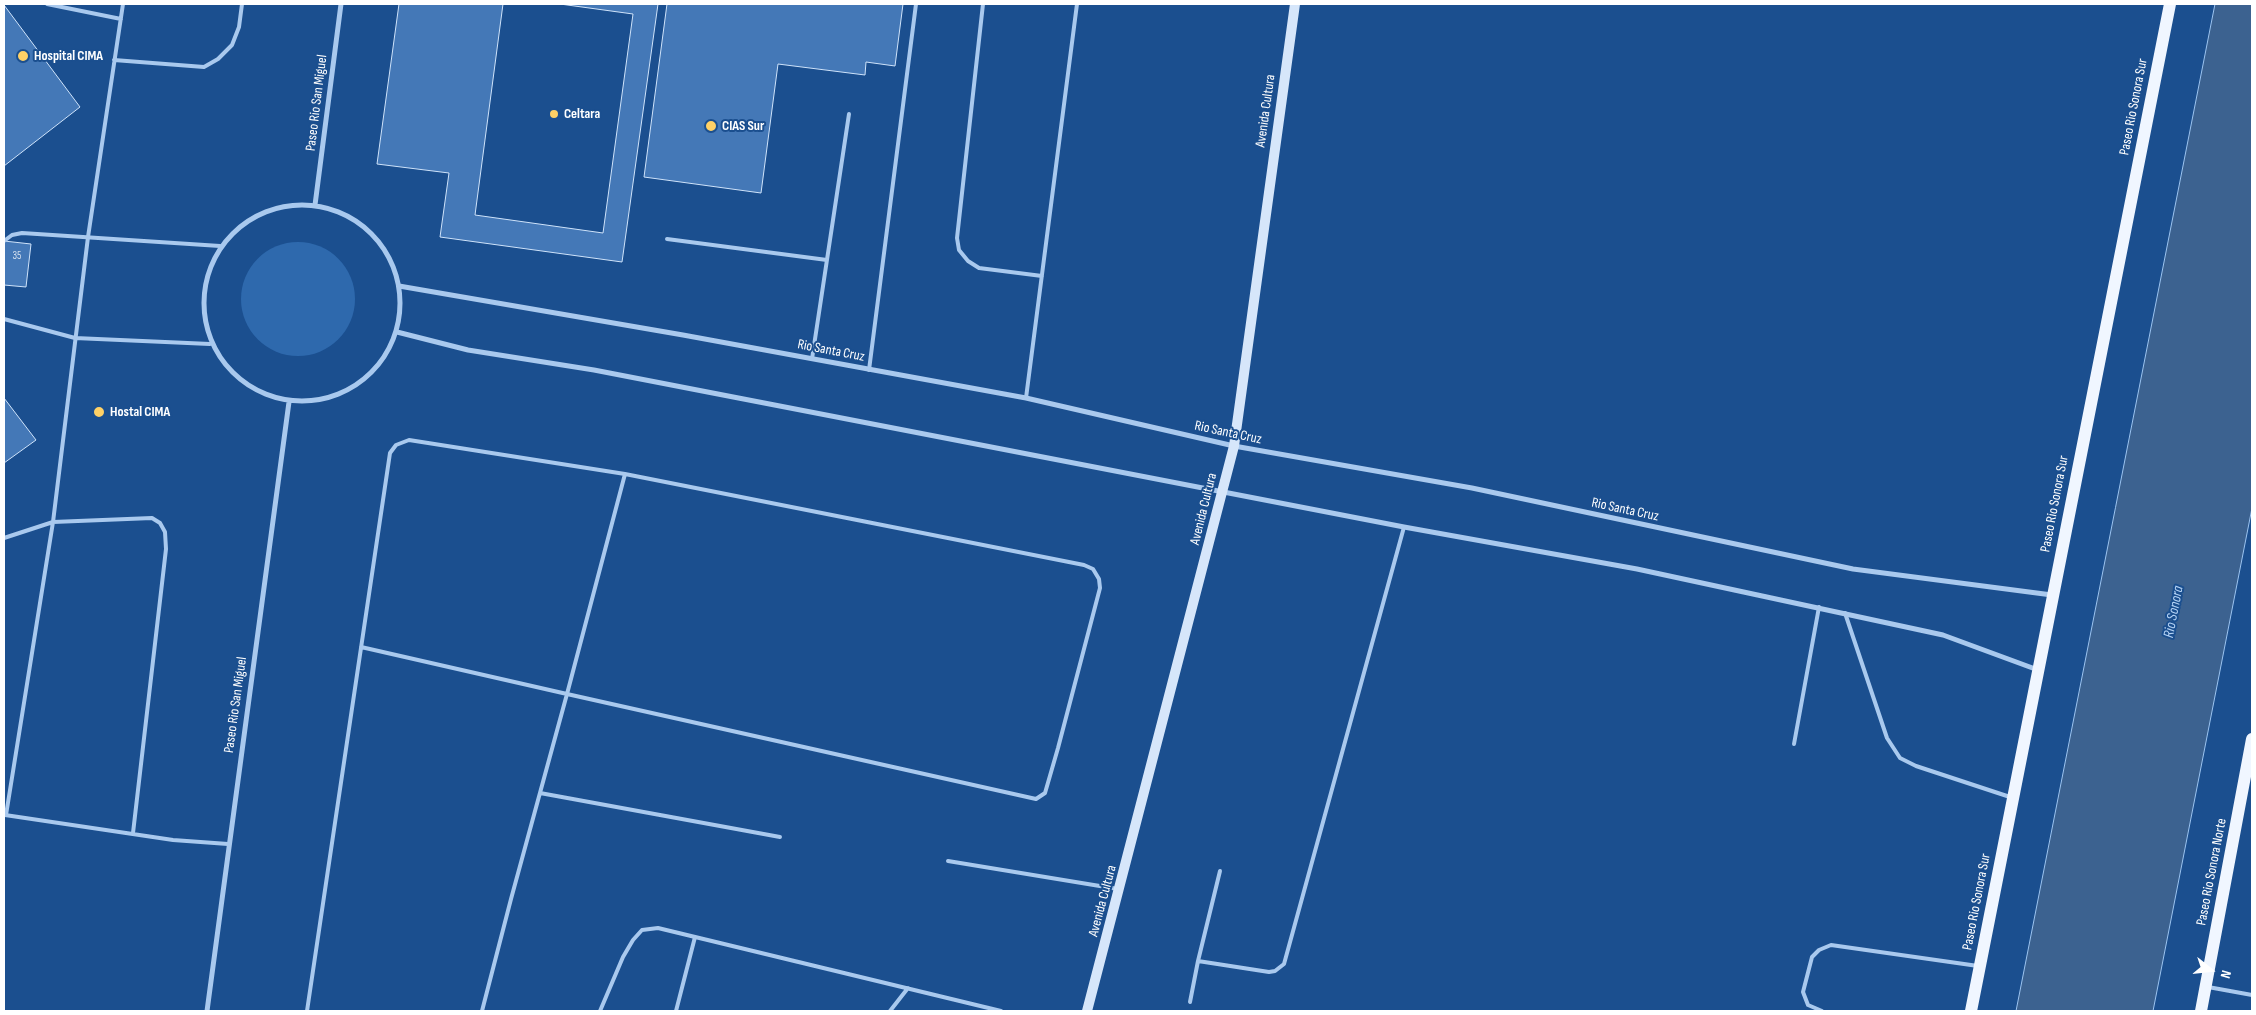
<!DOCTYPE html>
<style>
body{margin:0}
#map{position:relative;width:2256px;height:1015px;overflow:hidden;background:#1b4f8f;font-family:"Sofia Sans Condensed",sans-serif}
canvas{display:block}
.frame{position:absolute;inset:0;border:5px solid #fff;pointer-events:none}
.north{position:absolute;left:2186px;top:945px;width:50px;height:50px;-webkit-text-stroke:4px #1b4f8f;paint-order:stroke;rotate:106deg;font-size:14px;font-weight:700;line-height:20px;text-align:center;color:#fff}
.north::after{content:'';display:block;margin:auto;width:18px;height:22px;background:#fff;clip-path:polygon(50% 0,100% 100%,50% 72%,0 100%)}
</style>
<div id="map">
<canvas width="2256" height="1015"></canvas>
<div class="frame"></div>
<div class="north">N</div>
</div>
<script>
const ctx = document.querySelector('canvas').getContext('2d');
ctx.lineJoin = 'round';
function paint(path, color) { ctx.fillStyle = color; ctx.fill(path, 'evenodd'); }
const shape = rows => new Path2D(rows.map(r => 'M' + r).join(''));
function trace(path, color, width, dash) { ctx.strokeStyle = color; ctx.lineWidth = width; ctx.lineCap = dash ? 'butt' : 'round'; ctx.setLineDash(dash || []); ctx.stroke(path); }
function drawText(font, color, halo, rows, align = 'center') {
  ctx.font = font + ' "Sofia Sans Condensed",sans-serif'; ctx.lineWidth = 4; ctx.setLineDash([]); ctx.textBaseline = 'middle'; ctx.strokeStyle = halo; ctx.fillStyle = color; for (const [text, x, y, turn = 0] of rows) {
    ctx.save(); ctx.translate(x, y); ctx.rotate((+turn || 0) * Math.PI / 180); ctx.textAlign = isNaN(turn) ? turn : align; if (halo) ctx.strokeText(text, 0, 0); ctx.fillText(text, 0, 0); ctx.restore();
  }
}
paint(shape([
 '241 299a57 57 0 1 1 114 0a57 57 0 1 1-114 0Z'
]), '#2e69ad');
const water = shape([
 [2215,4,2252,4,2252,508,2153,1011,2016,1011,2215,4]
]);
paint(water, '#3c6290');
trace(water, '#9cc4f0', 1);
const building = shape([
 [399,4,658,4,622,262,440,237,449,173,377,164,399,4],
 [503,4,560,4,633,14,603,233,475,215,503,4],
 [667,4,903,4,895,66,866,62,865,75,778,64,761,193,644,177,667,4],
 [4,5,80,107,4,166,4,5],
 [4,241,31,244,26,287,4,285,4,241],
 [4,398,36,440,4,463,4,398]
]);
paint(building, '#4478b7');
trace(building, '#cfe3fa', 1);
trace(shape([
 [47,4,121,19],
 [983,4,957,238,959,250,968,261,979,268,1042,276],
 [114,60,204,67,218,59,232,45,239,27,242,4],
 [667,239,827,260],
 [4,241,12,235,22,233,220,246],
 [4,319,75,338,210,344],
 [812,359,849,114],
 [869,370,916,4],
 [1026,398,1077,4],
 [4,538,53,522,152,518,160,523,165,532,166,549,133,833],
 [1845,613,1887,738,1900,758,1916,766,2010,797],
 [361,647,567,694,1036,799,1045,793,1058,748,1100,588,1099,579,1093,569,1084,565,625,474,567,694,511,899,482,1011],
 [1794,744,1819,607],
 [540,793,780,837],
 [5,815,173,840,228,844],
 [6,815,53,522,88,237,123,4],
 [948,861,1118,889],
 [1198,961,1269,972,1275,971,1284,964,1404,527],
 [2208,987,2252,995],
 [1190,1002,1198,961,1220,871],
 [307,1011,390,453,396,445,409,440,625,474],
 [600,1011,623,957,633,940,642,930,658,928,1001,1011],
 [676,1011,695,937],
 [890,1011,908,988],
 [1822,1011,1808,1005,1803,992,1812,957,1819,950,1831,945,1978,966]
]), '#a9c9ee', 4);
trace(shape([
 '204 303a98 98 0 1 1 196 0a98 98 0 1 1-196 0Z',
 [315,205,341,4],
 [399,286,683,335,1026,398,1234,446,1472,488,1853,569,2052,595],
 [397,332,468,350,594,370,1404,527,1637,569,1943,635,2038,670],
 [207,1011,289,402]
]), '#a9c9ee', 5);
trace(shape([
 [1087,1011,1234,446,1295,4]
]), '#d6e6fa', 10);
trace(shape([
 [1971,1011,2170,4],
 [2201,1011,2252,739]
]), '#f0f6ff', 12);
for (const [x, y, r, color] of [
 [23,56,6,"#ffd166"],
 [554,114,5,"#ffd166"],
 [711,126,6,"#ffd166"],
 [99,412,6,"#ffd166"]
]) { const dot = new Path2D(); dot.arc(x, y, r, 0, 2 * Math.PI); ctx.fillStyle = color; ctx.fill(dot); trace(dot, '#1b4f8f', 2); }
drawText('11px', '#d0dded', null, [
 ["35",17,256]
]);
drawText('bold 14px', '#fff', '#1b4f8f', [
 ["Hospital CIMA",34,56],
 ["Celtara",564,114],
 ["CIAS Sur",722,126],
 ["Hostal CIMA",110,412]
], 'left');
drawText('14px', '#fff', '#1b4f8f', [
 ["Paseo Rio San Miguel",317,103,-83],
 ["Paseo Rio Sonora Sur",2134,107,-79],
 ["Avenida Cultura",1266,111,-82],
 ["Rio Santa Cruz",831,351,11],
 ["Rio Santa Cruz",1228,433,12],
 ["Paseo Rio Sonora Sur",2055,504,-79],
 ["Avenida Cultura",1204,509,-76],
 ["Rio Santa Cruz",1625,510,12],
 ["Paseo Rio San Miguel",236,705,-82],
 ["Paseo Rio Sonora Norte",2212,872,-79],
 ["Avenida Cultura",1103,901,-75],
 ["Paseo Rio Sonora Sur",1977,902,-79]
]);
drawText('italic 15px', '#b5d3f5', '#1b4f8f', [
 ["Rio Sonora",2174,612,-79]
]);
</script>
